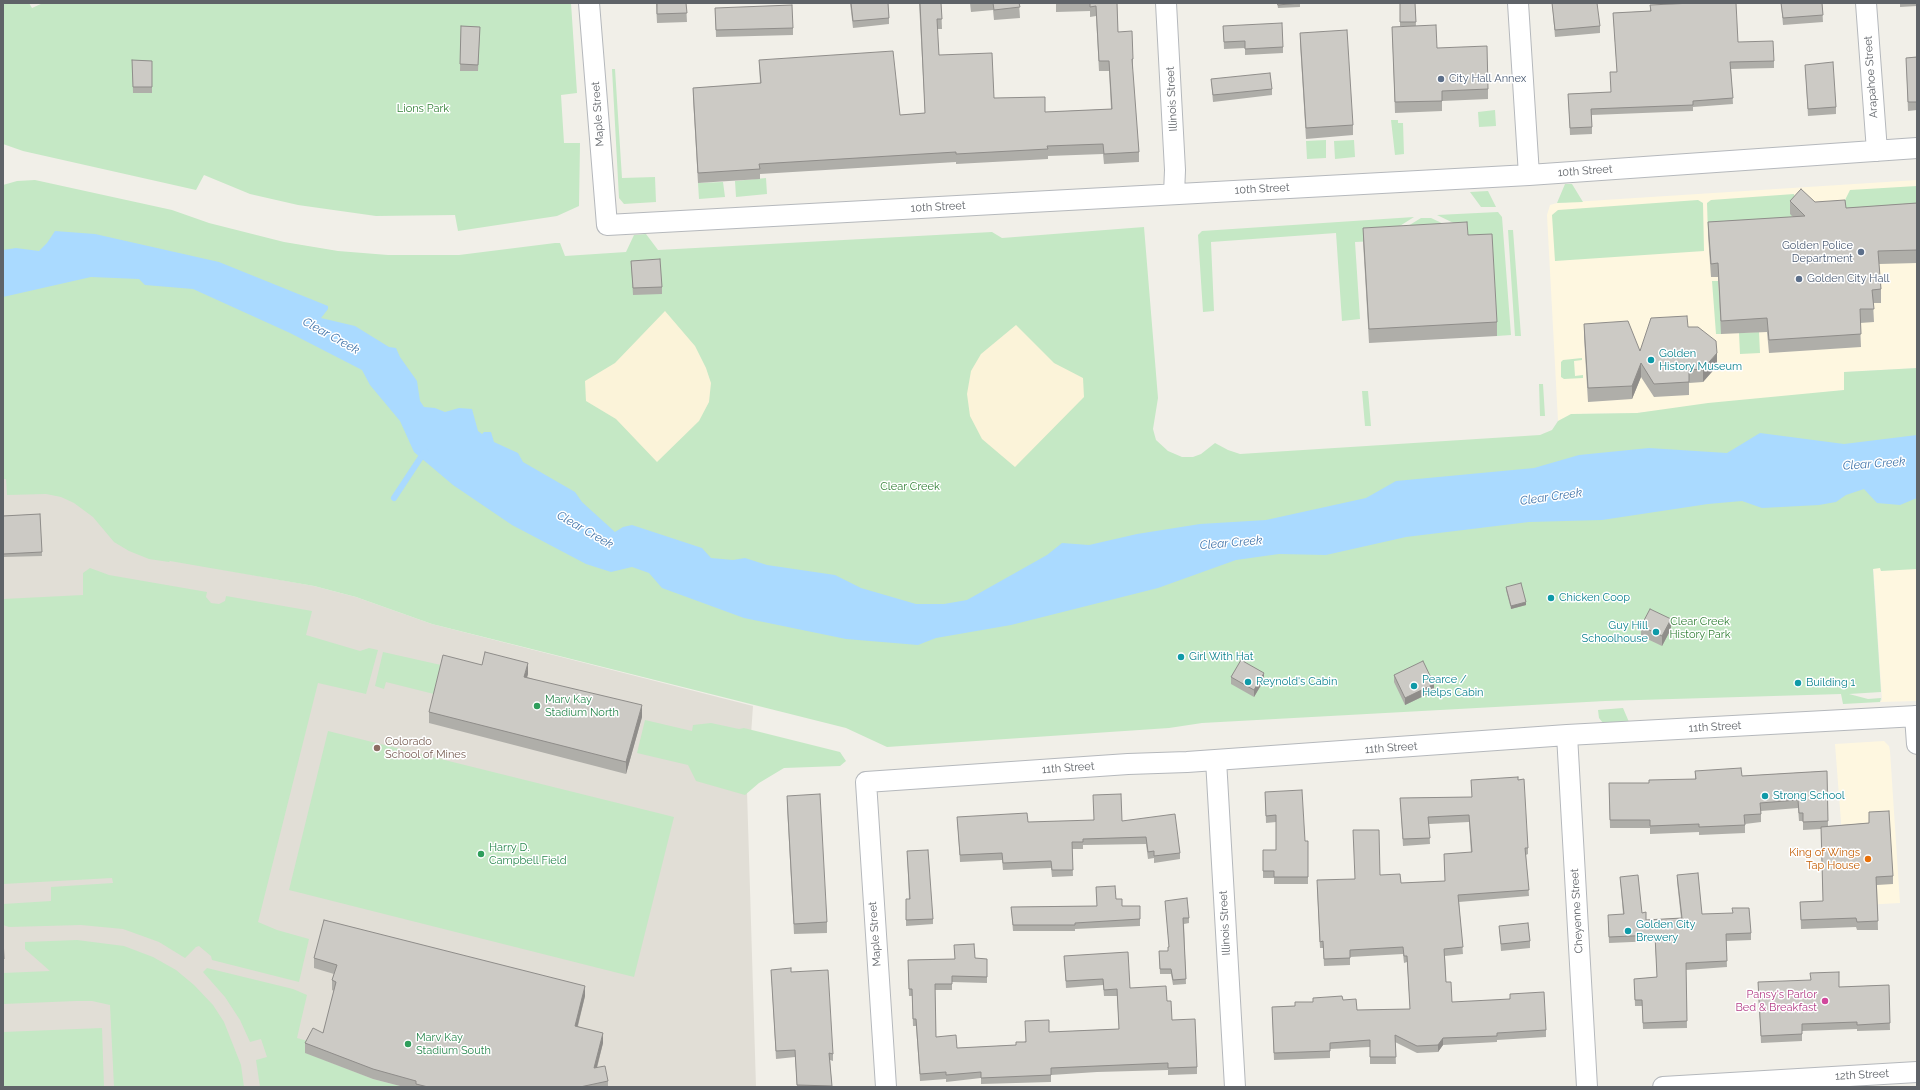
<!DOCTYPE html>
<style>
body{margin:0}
#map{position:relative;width:1920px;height:1090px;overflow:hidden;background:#f1efe8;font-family:Raleway,sans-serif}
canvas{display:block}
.frame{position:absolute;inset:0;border:4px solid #5f6368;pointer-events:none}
</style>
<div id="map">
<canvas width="1920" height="1090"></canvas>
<div class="frame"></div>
</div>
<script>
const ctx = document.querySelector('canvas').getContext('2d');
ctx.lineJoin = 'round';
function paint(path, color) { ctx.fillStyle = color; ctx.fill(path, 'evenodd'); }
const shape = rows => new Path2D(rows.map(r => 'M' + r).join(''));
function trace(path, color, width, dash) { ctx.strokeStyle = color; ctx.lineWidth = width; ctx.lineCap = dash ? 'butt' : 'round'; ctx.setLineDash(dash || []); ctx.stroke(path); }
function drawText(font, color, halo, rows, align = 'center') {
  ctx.font = font + ' Raleway,sans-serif'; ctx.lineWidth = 3; ctx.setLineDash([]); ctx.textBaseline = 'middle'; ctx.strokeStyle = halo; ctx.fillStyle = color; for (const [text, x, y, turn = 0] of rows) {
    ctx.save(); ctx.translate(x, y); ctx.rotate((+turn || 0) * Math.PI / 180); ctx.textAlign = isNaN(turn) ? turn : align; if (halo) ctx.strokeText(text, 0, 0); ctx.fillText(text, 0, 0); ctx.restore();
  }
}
paint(shape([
 [1917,180,1917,368,1844,372,1845,390,1637,413,1572,414,1558,421,1547,215,1550,205,1557,203],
 [1917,554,1917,701,1880,702,1882,700,1873,563],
 [1884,741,1889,746,1890,751,1900,903,1845,906,1846,887,1835,744]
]), '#fef7e0');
paint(shape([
 [3,459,170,560,314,586,356,597,432,624,753,706,747,791,756,1087,3,1087]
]), '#e1ded6');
paint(shape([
 [3,3,29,3,32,8,43,3,571,3,577,93,561,95,564,143,580,143,579,206,557,216,458,231,455,215,376,216,298,205,250,194,204,175,196,190,23,151,3,144],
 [612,69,615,69,622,178,655,177,656,202,624,204,619,198],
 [1495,110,1496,126,1479,127,1478,112],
 [1391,120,1398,120,1398,123,1403,123,1404,154,1395,155],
 [1326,140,1326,158,1307,159,1306,141],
 [1354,140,1355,157,1335,159,1334,141],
 [766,178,767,194,736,197,735,181],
 [35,180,172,210,209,223,284,242,338,251,388,255,459,255,555,243,560,243,565,256,626,252,634,235,646,234,658,250,992,232,1002,238,1144,227,1158,398,1153,429,1156,440,1168,451,1182,457,1193,457,1201,454,1215,443,1228,450,1240,454,1540,435,1552,430,1558,421,1571,414,1637,413,1708,403,1844,390,1844,372,1917,368,1917,569,1881,571,1880,568,1873,569,1881,692,1849,694,1868,699,1881,698,1880,702,1843,704,1841,694,1605,701,1202,723,1169,728,887,747,846,728,432,624,356,597,314,586,170,561,169,562,149,559,129,551,114,542,93,517,74,503,61,497,46,494,7,495,6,479,3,479,3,185,17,181],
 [723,182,725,197,699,199,698,183],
 [1565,184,1572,184,1583,202,1557,203],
 [1917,186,1917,216,1846,221,1844,202,1850,190],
 [1488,191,1496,207,1481,207,1470,192],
 [1794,194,1797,206,1792,216,1793,230,1708,235,1707,203,1711,200],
 [1698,200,1703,203,1704,251,1555,261,1552,215,1558,210],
 [1498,212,1502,217,1511,335,1497,336,1492,247,1385,240,1421,218,1431,218,1467,235,1468,230,1437,215],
 [1414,217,1376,241,1355,242,1360,319,1342,321,1336,233,1211,242,1214,311,1203,312,1198,235,1202,231],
 [1508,230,1513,230,1521,336,1515,336],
 [1712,281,1718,281,1722,334,1716,334],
 [1759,332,1760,353,1740,354,1739,333],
 [1582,358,1582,360,1574,361,1575,376,1583,375,1583,378,1564,379,1561,377,1561,362,1563,360],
 [1539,384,1543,384,1545,416,1540,416],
 [1362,391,1368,391,1371,426,1365,426],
 [90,568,109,575,207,592,206,597,211,603,219,604,225,601,226,596,312,611,306,635,360,651,369,648,378,650,366,694,318,683,258,922,277,930,309,939,299,982,212,960,211,956,199,946,196,947,185,958,159,942,123,929,81,925,9,927,3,925,3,904,51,901,51,887,113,883,112,878,3,884,3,599,83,595,83,573],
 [383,652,441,665,434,694,386,682,384,689,375,686],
 [1623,708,1629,722,1603,723,1599,718,1598,710],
 [645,720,692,731,693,725,711,723,739,729,744,728,840,752,846,761,840,766,784,768,759,783,745,795,696,781,688,765,637,753],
 [328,731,674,817,634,977,289,890],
 [77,940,124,946,153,957,176,970,194,985,213,1005,224,1022,241,1065,244,1087,114,1087,110,1005,92,1001,76,1001,3,1004,3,973,50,971,25,949,25,942],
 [207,968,293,989,307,995,297,1038,311,1042,306,1053,373,1079,404,1087,260,1087,256,1060,267,1057,261,1039,250,1042,240,1020,225,997,203,972],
 [102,1028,104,1087,3,1087,3,1032]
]), '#c5e8c5');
paint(shape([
 [665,311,695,346,706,368,711,383,709,402,699,421,657,462,616,419,586,401,585,381,615,363],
 [1016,325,1054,363,1083,378,1084,397,1015,467,982,439,970,416,967,394,971,371,981,354]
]), '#fbf3d9');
paint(shape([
 [55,231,95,234,219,262,328,306,328,309,321,318,355,326,389,347,396,348,400,357,417,381,420,401,424,407,435,408,445,412,459,408,472,409,478,431,482,434,484,432,491,432,494,442,518,453,523,462,575,492,582,502,615,532,623,527,632,525,702,548,711,558,733,560,745,558,767,565,835,575,861,588,916,604,944,604,967,600,1047,555,1062,543,1089,545,1137,534,1200,524,1266,520,1366,498,1396,481,1534,468,1579,455,1649,448,1727,453,1760,433,1844,444,1917,435,1917,498,1900,505,1877,503,1864,489,1846,495,1836,502,1819,505,1762,508,1742,501,1708,504,1602,520,1529,522,1406,537,1326,555,1279,554,1236,560,1158,588,1011,625,936,638,918,645,846,639,744,618,662,588,649,573,632,567,611,572,586,564,512,525,453,485,414,452,400,421,370,385,362,370,290,333,193,289,145,285,139,279,91,277,3,297,3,250,16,248,39,251,47,243]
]), '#aadaff');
trace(shape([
 [394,498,425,451]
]), '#aadaff', 6);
const minor = shape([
 [589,3,607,225,1529,175,1917,148],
 [1166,3,1175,170,1174,194],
 [1518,3,1529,175],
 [1866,3,1877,151],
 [1915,716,1917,744],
 [1567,735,1587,1087],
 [1216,760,1235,1087],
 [886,1087,866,782,1128,764,1187,762,1567,735,1917,716],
 [1663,1087,1917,1072]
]);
trace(minor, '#b5b8bc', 22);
trace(minor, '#fff', 20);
paint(shape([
 [656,3,686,3,687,22,657,23],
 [802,3,821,3,802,4],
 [850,3,888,3,889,18,889,24,853,28],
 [919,3,941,3,942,29,937,29,939,55,994,98,1045,112,1111,109,1109,71,1099,71,1096,16,1090,17,1090,11,1056,12,1056,3,1117,3,1118,32,1133,59,1133,69,1132,69,1139,152,1139,162,1104,164,1103,154,1048,156,1048,159,956,164,956,162,760,174,760,179,698,183,693,98,693,88,760,83,759,60,900,115,925,113],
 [970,3,1019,3,1020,18,994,20,993,10,971,12],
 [1277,3,1300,3,1300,7,1278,8],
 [1400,3,1415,3,1416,26,1400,26],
 [1552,3,1600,26,1600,33,1555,37],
 [1781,3,1822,3,1823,22,1783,25],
 [1900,3,1917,3,1917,6,1900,7],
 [1650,5,1738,42,1774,61,1774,68,1731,69,1733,104,1693,107,1693,111,1592,115,1592,134,1570,135,1568,94,1611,92,1617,72,1613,13,1650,11],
 [715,8,793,28,793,35,716,37],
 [461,26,480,27,478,71,460,71],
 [1223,26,1283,47,1283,53,1245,55,1245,48,1224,49],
 [1392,27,1437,48,1488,89,1488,99,1442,101,1442,111,1395,113],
 [1300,33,1353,125,1353,135,1306,139,1300,43],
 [1917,57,1917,110,1908,111,1906,58],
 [132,60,152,61,152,93,133,93],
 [1805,65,1836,107,1836,114,1808,116],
 [1211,79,1272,89,1272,95,1213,102],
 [1790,201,1815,202,1846,208,1917,203,1917,263,1879,264,1881,289,1881,303,1873,303,1874,322,1860,323,1861,347,1769,353,1767,332,1721,334,1718,277,1711,277,1708,235,1708,222,1793,217,1790,214],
 [1363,228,1468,235,1497,322,1497,336,1369,343,1363,241],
 [631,261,662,287,662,294,633,295],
 [1584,324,1640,351,1688,327,1717,366,1703,382,1689,383,1689,395,1654,397,1641,377,1632,399,1588,402,1584,337],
 [40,514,42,556,3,557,3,516],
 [1506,587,1526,605,1511,609,1506,590],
 [1641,626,1671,629,1662,646,1641,636],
 [482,665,528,674,527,677,642,717,626,774,429,723,429,712],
 [1394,675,1434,691,1405,705,1394,682],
 [1231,677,1264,680,1254,697,1231,684],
 [1695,771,1742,776,1827,771,1828,826,1869,823,1869,812,1893,876,1893,884,1877,885,1878,930,1857,930,1856,927,1801,929,1800,902,1823,901,1821,829,1803,830,1803,821,1799,821,1798,808,1761,811,1761,822,1745,824,1745,833,1699,835,1699,832,1650,834,1650,828,1610,828,1609,783,1649,783,1695,779],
 [1471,780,1528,848,1528,854,1526,855,1529,896,1459,902,1463,954,1445,956,1446,982,1452,1002,1546,1030,1546,1037,1497,1040,1497,1042,1443,1045,1438,1052,1417,1053,1395,1042,1396,1064,1370,1064,1370,1047,1330,1049,1330,1058,1274,1060,1272,1007,1295,1006,1343,1000,1357,1010,1410,1009,1407,962,1404,963,1403,954,1350,957,1350,965,1324,966,1323,948,1320,948,1317,887,1354,879,1380,875,1401,883,1445,881,1444,854,1471,853,1469,822,1429,824,1430,844,1403,846,1400,798,1472,797],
 [1265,792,1305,841,1308,841,1308,884,1274,884,1274,878,1263,878,1263,850,1276,850,1276,822,1266,823],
 [787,796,827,922,827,933,794,934,787,806],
 [957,817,1028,822,1122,821,1180,853,1180,859,1154,863,1154,858,1148,859,1146,844,1083,845,1083,849,1072,849,1073,876,1052,877,1051,868,1003,870,1002,860,960,862],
 [907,851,933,919,933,924,906,926,906,899,909,899],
 [1677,875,1702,914,1751,933,1751,940,1726,941,1727,967,1686,970,1687,1028,1643,1029,1642,1006,1635,1006,1634,979,1657,977,1655,941,1609,943,1608,921,1623,914,1620,877,1646,920,1681,918,1677,881],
 [1096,887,1116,899,1122,906,1140,906,1140,926,1075,929,1075,931,1013,931,1011,907,1097,906],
 [1165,901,1189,918,1189,923,1184,924,1186,984,1173,985,1171,974,1160,974,1159,951,1168,951,1169,947],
 [1499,926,1530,941,1530,948,1501,951],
 [3,938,4,959,4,970,3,970],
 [954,945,975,958,987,959,987,983,952,982,952,990,935,990,936,1037,957,1048,1016,1045,1049,1032,1119,1029,1117,996,1104,996,1103,985,1066,988,1064,956,1130,988,1167,1001,1172,1020,1197,1067,1197,1074,1168,1075,1168,1070,1097,1072,1051,1075,1051,1082,981,1084,981,1078,946,1082,946,1079,920,1081,916,1026,913,1026,912,996,909,996,908,960,955,959],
 [314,958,585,996,578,1026,603,1043,597,1068,608,1081,608,1087,404,1087,373,1079,305,1053,305,1043,323,1033,334,991,332,990,332,980,334,974,314,968],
 [771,970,791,972,833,1054,833,1061,830,1060,832,1087,797,1087,795,1057,776,1059],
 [1758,982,1839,987,1889,985,1890,1030,1857,1031,1857,1029,1802,1031,1802,1041,1761,1043]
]), '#afaea9');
paint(shape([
 [1717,353,1717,366,1703,382,1703,369],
 [1641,363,1641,377,1632,399,1632,386],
 [1526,602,1526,605,1511,609,1511,606],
 [1671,619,1671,629,1662,646,1662,636],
 [528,663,528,674,524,688,524,677],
 [1264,673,1264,680,1254,697,1254,690],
 [1434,684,1434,691,1405,705,1405,698],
 [642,705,642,717,626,774,626,762],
 [585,986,585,996,575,1036,575,1026],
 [603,1033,603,1043,594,1078,594,1068],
 [1443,1038,1443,1045,1438,1052,1438,1045]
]), '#8f8d8a');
const building = shape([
 [657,3,686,3,687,13,657,14,657,3],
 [851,3,888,3,889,18,853,21,851,3],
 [920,3,941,3,942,19,937,19,939,55,992,53,994,98,1045,97,1045,112,1112,109,1109,61,1099,61,1096,6,1090,7,1090,3,1117,3,1118,32,1132,31,1133,59,1132,59,1139,152,1104,154,1103,144,1047,146,1048,149,956,154,956,152,759,164,760,169,698,173,693,88,761,83,759,60,893,51,900,115,925,113,920,3],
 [993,3,1019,3,1020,7,994,10,993,3],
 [1277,3,1300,3,1278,5,1277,3],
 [1400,3,1415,3,1416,22,1400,22,1400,3],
 [1552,3,1597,3,1600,26,1555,30,1552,3],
 [1693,3,1736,3,1738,42,1773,41,1774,61,1730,62,1733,98,1693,101,1693,105,1591,109,1592,127,1570,128,1568,94,1611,92,1610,72,1617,72,1613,13,1651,11,1650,5,1693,3],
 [1781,3,1822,3,1823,15,1783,18,1781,3],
 [792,5,793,28,716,30,715,8,792,5],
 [1282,23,1283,47,1245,49,1245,41,1224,42,1223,26,1282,23],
 [1436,25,1437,48,1487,46,1488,89,1442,91,1442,101,1395,102,1392,27,1436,25],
 [461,26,480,27,478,65,460,64,461,26],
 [1347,30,1353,125,1306,128,1300,33,1347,30],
 [1917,57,1917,102,1908,102,1906,58,1917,57],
 [132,60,152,61,152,87,133,87,132,60],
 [1833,62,1836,107,1808,109,1805,65,1833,62],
 [1270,73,1272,89,1213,95,1211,79,1270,73],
 [1801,189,1815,202,1845,200,1846,208,1917,203,1917,250,1878,251,1881,289,1872,290,1874,309,1860,309,1861,334,1769,340,1767,318,1721,321,1718,263,1711,264,1708,222,1805,216,1790,201,1801,189],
 [1467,222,1468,235,1492,234,1497,322,1369,329,1363,228,1467,222],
 [660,259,662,287,633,288,631,261,660,259],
 [1687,316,1688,327,1698,327,1716,341,1717,353,1703,369,1689,370,1689,382,1654,384,1641,363,1632,386,1588,388,1584,324,1628,321,1640,351,1651,318,1687,316],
 [40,514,42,552,3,554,3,516,40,514],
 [1521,583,1526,602,1511,606,1506,587,1521,583],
 [1650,609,1671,619,1662,636,1641,626,1650,609],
 [485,652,528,663,524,677,642,705,626,762,429,712,443,655,482,665,485,652],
 [1241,660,1264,673,1254,690,1231,677,1241,660],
 [1423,661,1434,684,1405,698,1394,675,1423,661],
 [1741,768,1742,776,1827,771,1828,821,1803,822,1803,813,1799,813,1798,800,1760,803,1761,814,1744,815,1745,825,1699,827,1699,824,1650,826,1650,820,1610,820,1609,783,1649,783,1649,780,1696,779,1695,771,1741,768],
 [1518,777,1518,780,1524,779,1528,848,1525,848,1529,890,1458,895,1463,947,1444,949,1446,982,1451,982,1452,1002,1510,999,1510,994,1544,992,1546,1030,1497,1033,1497,1036,1443,1038,1438,1045,1417,1046,1395,1035,1396,1057,1370,1057,1370,1040,1330,1043,1330,1051,1274,1053,1272,1007,1295,1006,1295,1002,1313,1002,1313,998,1342,996,1343,1000,1356,999,1357,1010,1410,1009,1407,956,1404,956,1403,947,1350,950,1350,958,1324,959,1323,941,1320,942,1317,880,1355,879,1353,830,1379,830,1380,875,1400,874,1401,883,1445,881,1444,854,1472,852,1469,815,1428,817,1430,838,1403,839,1400,798,1472,797,1471,780,1518,777],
 [1302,790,1305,841,1308,841,1308,877,1274,877,1274,871,1263,871,1263,850,1276,850,1276,815,1266,816,1265,792,1302,790],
 [820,794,827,922,794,924,787,796,820,794],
 [1121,794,1122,821,1175,814,1180,853,1154,856,1154,851,1148,852,1146,837,1083,839,1083,842,1072,842,1073,870,1052,870,1051,861,1003,863,1002,853,960,855,957,817,1027,813,1028,822,1094,820,1093,795,1121,794],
 [1889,811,1893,876,1876,877,1878,921,1857,922,1856,918,1801,920,1800,902,1823,901,1821,827,1869,823,1869,812,1889,811],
 [928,850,933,919,906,920,906,899,910,899,907,851,928,850],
 [1698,873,1702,914,1733,913,1732,908,1749,908,1751,933,1726,934,1727,961,1686,963,1687,1021,1643,1023,1642,1000,1635,1000,1634,979,1657,977,1655,935,1609,937,1608,915,1624,914,1620,877,1638,875,1642,913,1646,912,1646,920,1682,918,1677,875,1698,873],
 [1115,886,1116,899,1122,899,1122,906,1140,906,1140,919,1075,923,1075,925,1013,925,1011,907,1097,906,1096,887,1115,886],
 [1187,898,1189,918,1183,918,1186,979,1173,980,1171,969,1160,969,1159,951,1168,951,1168,947,1169,947,1165,901,1187,898],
 [324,920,585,986,575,1026,603,1033,594,1068,605,1066,608,1081,580,1087,428,1087,416,1084,416,1081,373,1069,305,1043,313,1028,323,1033,336,982,332,980,337,965,314,958,324,920],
 [1528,923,1530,941,1501,944,1499,926,1528,923],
 [3,938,4,959,3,960,3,938],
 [974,944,975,958,987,959,987,977,952,976,952,984,935,984,936,1037,956,1035,957,1048,1016,1045,1016,1042,1026,1042,1025,1021,1049,1020,1049,1032,1119,1029,1117,989,1104,990,1103,979,1066,981,1064,956,1128,952,1130,988,1166,986,1167,1001,1171,1001,1172,1020,1195,1019,1197,1067,1168,1068,1168,1063,1097,1066,1051,1068,1051,1075,981,1078,981,1072,946,1075,946,1072,920,1074,916,1019,913,1019,912,989,909,989,908,960,955,959,954,945,974,944],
 [791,968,791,972,828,970,833,1054,829,1053,832,1086,797,1085,795,1050,776,1051,771,970,791,968],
 [1839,972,1839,987,1889,985,1890,1023,1857,1025,1857,1022,1802,1024,1802,1034,1761,1036,1758,982,1811,980,1810,973,1839,972]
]);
paint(building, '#cccac5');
trace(building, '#8f8d8a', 1);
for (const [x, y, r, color] of [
 [1441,79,4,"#5c6f8a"],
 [1861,252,4,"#5c6f8a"],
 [1799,279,4,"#5c6f8a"],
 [1651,360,4,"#0f9aa8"],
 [1551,598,4,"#0f9aa8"],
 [1656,632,4,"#0f9aa8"],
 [1181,657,4,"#0f9aa8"],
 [1248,682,4,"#0f9aa8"],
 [1798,683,4,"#0f9aa8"],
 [1414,686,4,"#0f9aa8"],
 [537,706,4,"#2e9e5b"],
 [377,748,4,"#8d6e63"],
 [1765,796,4,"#0f9aa8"],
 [481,854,4,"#2e9e5b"],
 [1868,859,4,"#e8710a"],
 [1628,931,4,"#0f9aa8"],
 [1825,1001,4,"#d1479c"],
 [408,1044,4,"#2e9e5b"]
]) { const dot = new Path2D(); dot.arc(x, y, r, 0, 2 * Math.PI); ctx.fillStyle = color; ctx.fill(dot); trace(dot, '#fff', 1.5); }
drawText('11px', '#5f6368', '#fff', [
 ["Arapahoe Street",1871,77,-94],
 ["Illinois Street",1172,99,-93],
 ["Maple Street",598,114,-94],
 ["10th Street",1585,171,-4],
 ["10th Street",1262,189,-3],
 ["10th Street",938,207,-3],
 ["11th Street",1715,727,-3],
 ["11th Street",1391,748,-4],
 ["11th Street",1068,768,-4],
 ["Cheyenne Street",1577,911,-93],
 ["Illinois Street",1225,923,-93],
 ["Maple Street",875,934,-94],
 ["12th Street",1862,1075,-3]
]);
drawText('11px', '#4e5e75', '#fff', [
 ["City Hall Annex",1449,79],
 ["Golden Police",1853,246,"right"],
 ["Department",1853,259,"right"],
 ["Golden City Hall",1807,279]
], 'left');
drawText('11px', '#348238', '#fff', [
 ["Lions Park",423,109],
 ["Clear Creek",910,487],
 ["Clear Creek",1700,622],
 ["History Park",1700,635]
]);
drawText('11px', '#0d838f', '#fff', [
 ["Golden",1659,354],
 ["History Museum",1659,367],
 ["Chicken Coop",1559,598],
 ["Guy Hill",1648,626,"right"],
 ["Schoolhouse",1648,639,"right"],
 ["Girl With Hat",1189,657],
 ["Pearce /",1422,680],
 ["Helps Cabin",1422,693],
 ["Reynold's Cabin",1256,682],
 ["Building 1",1806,683],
 ["Strong School",1773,796],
 ["Golden City",1636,925],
 ["Brewery",1636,938]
], 'left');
drawText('11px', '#27864d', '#fff', [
 ["Marv Kay",545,700],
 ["Stadium North",545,713],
 ["Harry D.",489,848],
 ["Campbell Field",489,861],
 ["Marv Kay",416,1038],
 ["Stadium South",416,1051]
], 'left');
drawText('11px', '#785e54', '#fff', [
 ["Colorado",385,742],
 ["School of Mines",385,755]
], 'left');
drawText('11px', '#c56008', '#fff', [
 ["King of Wings",1860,853],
 ["Tap House",1860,866]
], 'right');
drawText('11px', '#b23c85', '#fff', [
 ["Pansy's Parlor",1817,995],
 ["Bed & Breakfast",1817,1008]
], 'right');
drawText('italic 12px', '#4174aa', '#fff', [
 ["Clear Creek",331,336,29],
 ["Clear Creek",1874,464,-4],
 ["Clear Creek",1551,497,-8],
 ["Clear Creek",585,530,30],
 ["Clear Creek",1231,543,-5]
]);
</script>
